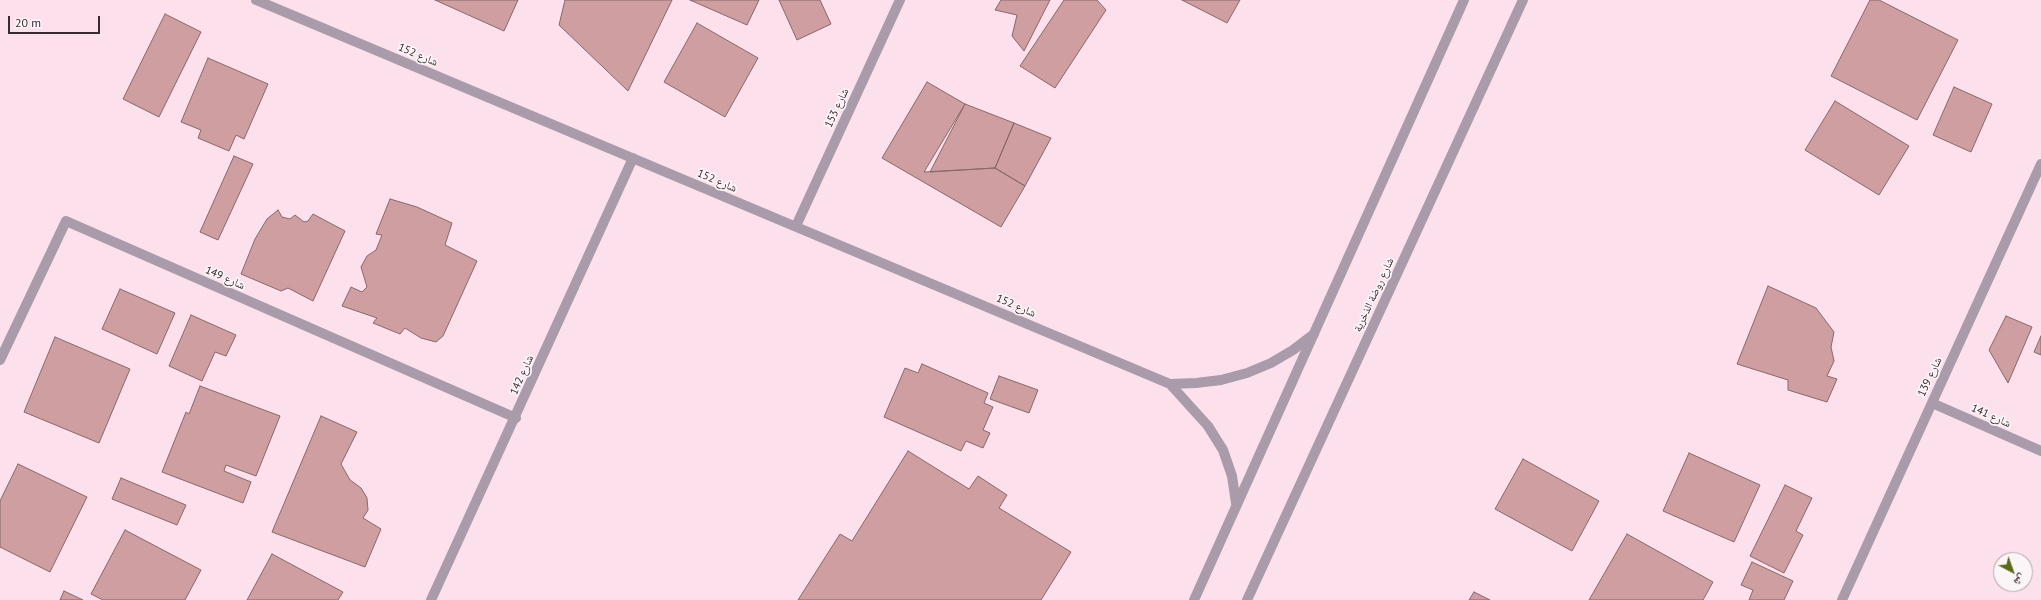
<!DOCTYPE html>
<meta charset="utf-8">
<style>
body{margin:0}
#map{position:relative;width:2041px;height:600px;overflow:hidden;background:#fce1ec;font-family:"PT Sans","Noto Naskh Arabic",sans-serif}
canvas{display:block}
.north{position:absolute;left:1993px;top:552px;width:40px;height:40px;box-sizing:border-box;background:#fcf5f7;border:1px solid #ada4a7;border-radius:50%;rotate:139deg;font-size:11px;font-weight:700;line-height:16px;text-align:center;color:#372a30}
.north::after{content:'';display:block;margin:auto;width:14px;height:18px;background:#5a6b16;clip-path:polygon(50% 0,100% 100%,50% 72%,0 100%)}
.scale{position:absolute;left:8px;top:16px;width:92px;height:18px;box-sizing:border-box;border:2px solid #372a30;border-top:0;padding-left:5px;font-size:12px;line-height:14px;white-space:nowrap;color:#372a30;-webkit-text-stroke:3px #fcf5f7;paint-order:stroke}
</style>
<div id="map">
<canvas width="2041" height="600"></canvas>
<div class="north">ش</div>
<div class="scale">20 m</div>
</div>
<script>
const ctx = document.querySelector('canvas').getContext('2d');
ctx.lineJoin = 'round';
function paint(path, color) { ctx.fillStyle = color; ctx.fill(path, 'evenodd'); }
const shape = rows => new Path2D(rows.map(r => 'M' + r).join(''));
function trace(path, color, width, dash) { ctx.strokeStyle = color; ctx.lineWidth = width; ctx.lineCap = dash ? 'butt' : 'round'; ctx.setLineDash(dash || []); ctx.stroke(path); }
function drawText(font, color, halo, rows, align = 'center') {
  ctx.font = font + ' "PT Sans","Noto Naskh Arabic",sans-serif'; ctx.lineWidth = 3.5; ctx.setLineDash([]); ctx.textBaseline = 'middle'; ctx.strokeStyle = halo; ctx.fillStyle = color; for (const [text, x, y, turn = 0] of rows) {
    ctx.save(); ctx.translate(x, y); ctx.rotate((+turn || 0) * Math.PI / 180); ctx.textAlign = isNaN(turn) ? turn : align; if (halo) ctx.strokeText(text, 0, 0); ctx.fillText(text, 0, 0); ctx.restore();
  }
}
const building = shape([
 [435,0,518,0,504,31,435,0],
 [565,0,672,0,628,91,559,25,565,0],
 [690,0,759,0,747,25,690,0],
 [779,0,820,0,831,24,797,40,779,0],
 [1001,0,1050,0,1024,51,1012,36,1017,15,995,10,1001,0],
 [1064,0,1097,0,1106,10,1055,88,1020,66,1064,0],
 [1182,0,1240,0,1227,23,1182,0],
 [1870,0,1879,0,1958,40,1917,120,1831,76,1870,0],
 [165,14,201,32,159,117,123,99,165,14],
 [697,23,758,58,725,117,664,82,697,23],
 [208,58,268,84,244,139,236,135,229,151,198,138,201,130,181,122,208,58],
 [927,82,965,104,924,172,995,168,1025,186,1001,227,882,158,927,82],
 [1954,87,1992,104,1971,152,1933,135,1954,87],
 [1835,101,1909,146,1879,195,1805,150,1835,101],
 [965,104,1014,123,995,168,930,172,965,104],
 [1014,123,1051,138,1025,186,995,168,1014,123],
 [234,156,253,164,218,240,200,232,234,156],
 [390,199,417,207,452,223,445,245,477,261,443,336,436,342,421,338,405,328,400,334,373,323,377,318,342,306,351,287,362,292,367,287,361,267,367,256,376,250,382,235,376,234,390,199],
 [278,210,282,217,290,219,295,215,304,222,308,221,313,214,345,231,313,301,288,288,281,291,241,274,255,239,267,219,278,210],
 [1768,286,1816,308,1834,332,1831,347,1834,361,1827,376,1837,379,1827,402,1788,390,1788,380,1737,364,1768,286],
 [120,289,175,313,157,354,102,329,120,289],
 [191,315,236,335,226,356,215,352,202,381,169,366,191,315],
 [2006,316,2032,327,2008,383,1989,350,2006,316],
 [2041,336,2041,355,2034,352,2041,336],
 [55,337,130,369,99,443,24,412,55,337],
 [922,364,988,393,984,403,993,407,983,430,990,433,983,448,966,441,961,451,884,417,905,368,918,373,922,364],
 [999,376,1038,390,1029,413,990,399,999,376],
 [200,386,280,416,256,476,226,465,224,471,251,482,243,503,162,472,186,412,189,414,200,386],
 [321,416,357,432,341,464,350,480,361,488,367,498,368,510,363,518,381,529,365,567,272,532,321,416],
 [908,451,969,489,978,476,1007,495,999,508,1071,552,1041,600,798,600,840,534,852,541,908,451],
 [1689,453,1760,485,1734,542,1663,511,1689,453],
 [1523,459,1599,501,1572,551,1495,509,1523,459],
 [18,464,87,497,50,572,0,547,0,501,18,464],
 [121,478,186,505,177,525,112,499,121,478],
 [1785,485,1812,498,1796,531,1803,535,1784,573,1750,556,1785,485],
 [125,530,201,570,185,600,103,600,91,594,125,530],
 [1627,534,1713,582,1703,600,1589,600,1627,534],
 [272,554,343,592,338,600,247,600,272,554],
 [1752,562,1793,581,1784,600,1749,600,1753,590,1741,585,1752,562],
 [64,591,83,600,60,600,64,591],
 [1474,592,1490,600,1469,600,1474,592]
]);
paint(building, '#ce9ea0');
trace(building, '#886869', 1);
trace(shape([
 [256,0,1170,384,1208,426,1223,450,1232,476,1236,503],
 [796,226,900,0],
 [0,360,66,221,516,418],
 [1170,384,1196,383,1221,380,1247,373,1271,363,1293,350,1314,334],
 [1932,403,2041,451],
 [431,600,633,158],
 [1842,600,2041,164]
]), '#a99ba9', 10);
trace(shape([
 [1194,600,1464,0],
 [1247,600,1523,0]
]), '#a99ba9', 10);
drawText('11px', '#372a30', '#fcf5f7', [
 ["شارع 152",418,55,23],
 ["شارع 153",837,108,-65],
 ["شارع 152",717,181,23],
 ["شارع 149",225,278,24],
 ["شارع روضة الذخرية",1374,295,-65],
 ["شارع 152",1016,306,23],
 ["شارع 142",522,375,-66],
 ["شارع 139",1930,377,-65],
 ["شارع 141",1991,416,24]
]);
</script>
